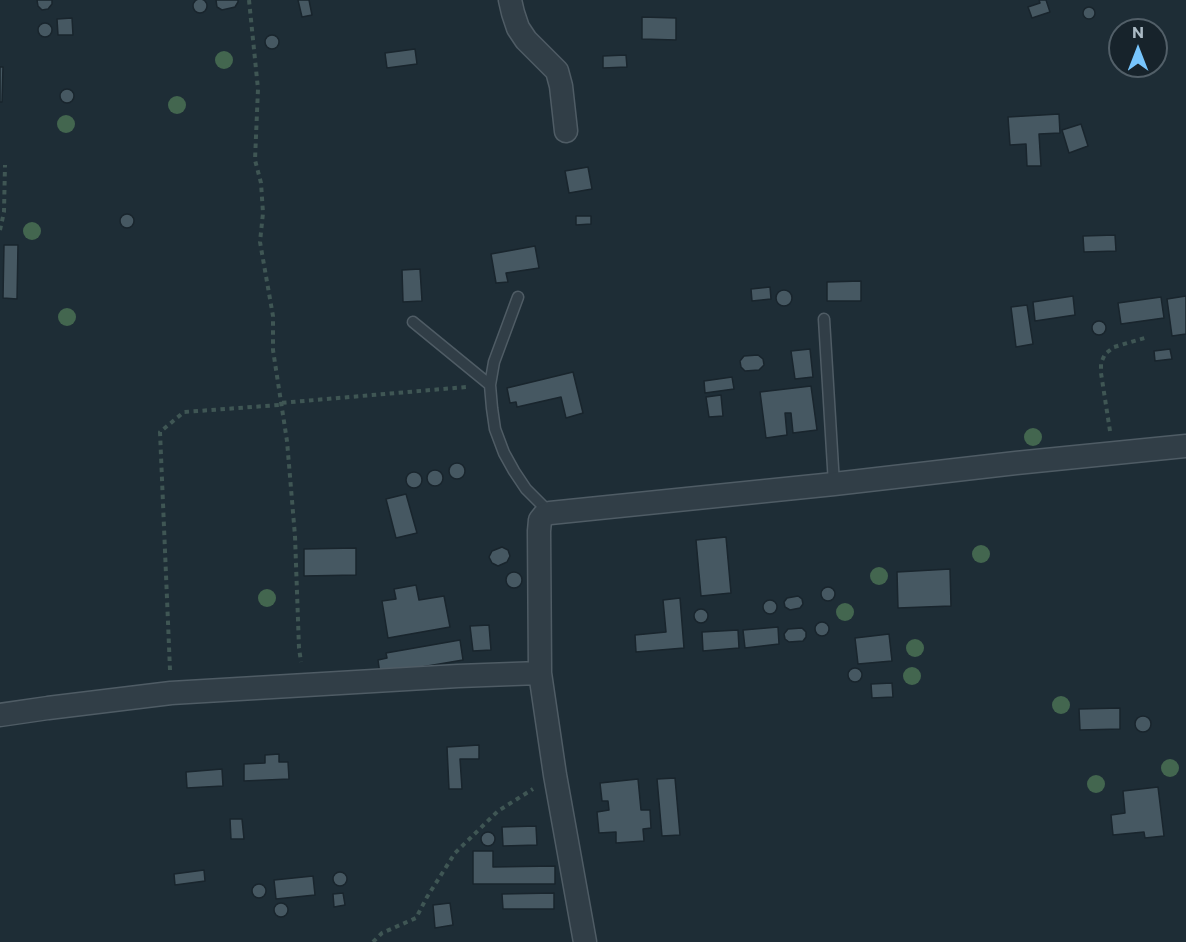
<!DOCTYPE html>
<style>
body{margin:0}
#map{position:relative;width:1186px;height:942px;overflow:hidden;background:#1e2d36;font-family:Commissioner,sans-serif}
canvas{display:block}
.north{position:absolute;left:1108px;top:18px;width:60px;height:60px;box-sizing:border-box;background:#17232b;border:2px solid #525f68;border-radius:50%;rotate:0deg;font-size:16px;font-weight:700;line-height:24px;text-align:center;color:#abbac4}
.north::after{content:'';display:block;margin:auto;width:21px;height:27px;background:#77c5fd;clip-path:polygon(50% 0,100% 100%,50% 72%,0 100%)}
</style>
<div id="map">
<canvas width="1186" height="942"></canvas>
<div class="north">N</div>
</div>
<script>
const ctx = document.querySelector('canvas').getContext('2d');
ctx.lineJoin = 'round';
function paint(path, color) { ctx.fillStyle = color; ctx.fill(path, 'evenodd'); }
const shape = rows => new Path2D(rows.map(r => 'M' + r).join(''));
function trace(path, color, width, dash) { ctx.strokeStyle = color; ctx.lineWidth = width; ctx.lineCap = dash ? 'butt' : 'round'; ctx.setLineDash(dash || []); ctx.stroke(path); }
const building = shape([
 '193 6a7 7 0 1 1 14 0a7 7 0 1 1-14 0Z',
 [37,0,52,0,52,4,48,9,42,10,38,6,37,0],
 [216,0,238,0,238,2,235,7,222,10,217,7,216,0],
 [298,0,309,0,312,15,302,17,298,0],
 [1039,0,1046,0,1050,12,1032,18,1028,7,1040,3,1039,0],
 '1083 13a6 6 0 1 1 12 0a6 6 0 1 1-12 0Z',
 [642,17,676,18,676,40,642,39,642,17],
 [72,18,73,35,58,35,57,19,72,18],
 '38 30a7 7 0 1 1 14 0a7 7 0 1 1-14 0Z',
 '265 42a7 7 0 1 1 14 0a7 7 0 1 1-14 0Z',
 [415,49,417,64,387,68,385,53,415,49],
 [626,55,627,67,603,68,603,56,626,55],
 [0,67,3,67,2,102,0,102,0,67],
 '60 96a7 7 0 1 1 14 0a7 7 0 1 1-14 0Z',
 [1059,114,1060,133,1039,134,1041,166,1027,166,1026,144,1010,145,1008,117,1059,114],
 [1081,124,1088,146,1069,153,1062,130,1081,124],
 [588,167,592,189,569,193,565,171,588,167],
 '120 221a7 7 0 1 1 14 0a7 7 0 1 1-14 0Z',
 [576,216,591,216,591,224,576,225,576,216],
 [1115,235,1116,251,1084,252,1083,236,1115,235],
 [4,245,18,245,17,299,3,298,4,245],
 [535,246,539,268,506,273,508,282,496,283,491,254,535,246],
 [420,269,422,301,403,302,402,270,420,269],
 [861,281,861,301,827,301,827,282,861,281],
 [770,287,771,299,752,301,751,289,770,287],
 '776 298a8 8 0 1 1 16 0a8 8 0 1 1-16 0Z',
 [1073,296,1075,315,1035,321,1033,302,1073,296],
 [1186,296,1186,334,1172,336,1167,299,1186,296],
 [1161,297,1164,318,1121,324,1118,303,1161,297],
 [1027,305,1033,344,1016,347,1011,307,1027,305],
 '1092 328a7 7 0 1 1 14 0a7 7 0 1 1-14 0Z',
 [810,349,813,377,795,379,791,351,810,349],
 [1170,349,1172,359,1155,361,1154,351,1170,349],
 [758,355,763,359,764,365,759,370,745,371,741,367,740,361,744,356,758,355],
 [573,372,583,413,566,418,561,397,517,407,516,402,510,403,507,388,573,372],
 [732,377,734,389,705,393,704,381,732,377],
 [811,386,817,430,793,433,791,413,785,413,787,435,766,438,760,392,811,386],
 [721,395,723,416,709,417,706,397,721,395],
 '449 471a8 8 0 1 1 16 0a8 8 0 1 1-16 0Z',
 '427 478a8 8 0 1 1 16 0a8 8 0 1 1-16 0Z',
 '406 480a8 8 0 1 1 16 0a8 8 0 1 1-16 0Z',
 [406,494,417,533,396,538,386,499,406,494],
 [726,537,731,593,701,596,696,540,726,537],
 [502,547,508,550,510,556,507,562,498,566,492,563,489,557,492,551,502,547],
 [356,548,356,575,304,576,304,549,356,548],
 [950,569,951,606,898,608,897,572,950,569],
 '506 580a8 8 0 1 1 16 0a8 8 0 1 1-16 0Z',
 [416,585,419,600,444,596,450,627,388,638,382,601,396,599,394,589,416,585],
 '821 594a7 7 0 1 1 14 0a7 7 0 1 1-14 0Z',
 [798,596,802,599,803,604,800,608,790,610,785,607,784,602,787,598,798,596],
 [680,598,684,648,636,652,635,635,666,632,663,600,680,598],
 '763 607a7 7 0 1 1 14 0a7 7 0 1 1-14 0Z',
 '694 616a7 7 0 1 1 14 0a7 7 0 1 1-14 0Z',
 '815 629a7 7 0 1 1 14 0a7 7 0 1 1-14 0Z',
 [489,625,491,650,473,651,470,626,489,625],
 [778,627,779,644,745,648,743,630,778,627],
 [802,628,806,632,806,637,803,641,789,642,785,639,784,634,788,629,802,628],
 [738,630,739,648,703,651,702,632,738,630],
 [889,634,892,661,858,664,855,638,889,634],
 [460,640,463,660,380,674,378,660,387,658,386,653,460,640],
 '848 675a7 7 0 1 1 14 0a7 7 0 1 1-14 0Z',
 [892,683,893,697,872,698,871,684,892,683],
 [1120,708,1120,729,1080,730,1079,709,1120,708],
 '1135 724a8 8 0 1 1 16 0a8 8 0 1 1-16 0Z',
 [479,745,479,759,460,759,462,789,449,789,447,747,479,745],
 [279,754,279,762,288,762,289,779,244,781,244,764,265,763,265,755,279,754],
 [222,769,223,786,187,788,186,772,222,769],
 [675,778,680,835,662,836,657,779,675,778],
 [638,779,641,810,650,810,651,828,643,829,644,841,616,843,616,832,599,833,597,812,609,810,608,801,602,801,600,783,638,779],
 [1158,787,1164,836,1145,838,1144,832,1113,835,1111,815,1125,813,1123,791,1158,787],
 [230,819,242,819,244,839,231,839,230,819],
 [536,826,537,845,503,846,502,827,536,826],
 '481 839a7 7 0 1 1 14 0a7 7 0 1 1-14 0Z',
 [473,851,493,851,493,867,555,866,555,884,473,884,473,851],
 [204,870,205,881,175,885,174,874,204,870],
 '333 879a7 7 0 1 1 14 0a7 7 0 1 1-14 0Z',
 [313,876,315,895,276,899,274,880,313,876],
 '252 891a7 7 0 1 1 14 0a7 7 0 1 1-14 0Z',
 [343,893,345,905,334,907,333,894,343,893],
 [554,893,554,909,503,909,502,894,554,893],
 [450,903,453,925,435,928,433,905,450,903],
 '274 910a7 7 0 1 1 14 0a7 7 0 1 1-14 0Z'
]);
paint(building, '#465862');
trace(building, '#19252d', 1.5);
const lane = shape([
 [518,297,494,362,490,385,492,408,495,429,504,453,514,471,526,489,550,513],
 [824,319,834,484],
 [413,322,490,385]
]);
const street = shape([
 [510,0,513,13,518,28,526,40,557,71,561,86,566,131],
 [0,715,48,708,171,693,458,676,540,673],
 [585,942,555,775,540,673,539,531,540,520,544,515,550,513,834,484,1016,463,1186,446]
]);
trace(lane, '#4f5c65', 13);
trace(street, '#4f5c65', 25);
trace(shape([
 [249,0,258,89,255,160,261,183,263,213,260,242,273,316,273,350,287,441,295,536,299,648,301,662],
 [0,230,4,212,5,165],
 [1110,431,1101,373,1101,363,1105,354,1114,347,1148,337],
 [170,670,160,432,184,412,279,405,280,403,466,387],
 [373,942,382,933,416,918,427,897,455,853,498,811,533,789]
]), '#3f5654', 4, [4.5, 4.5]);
trace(lane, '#313e47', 10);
trace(street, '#313e47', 22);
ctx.fillStyle = '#43664f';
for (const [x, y] of [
 [224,60],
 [177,105],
 [66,124],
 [32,231],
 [67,317],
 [1033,437],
 [981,554],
 [879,576],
 [267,598],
 [845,612],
 [915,648],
 [912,676],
 [1061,705],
 [1170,768],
 [1096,784]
]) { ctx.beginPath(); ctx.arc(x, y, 9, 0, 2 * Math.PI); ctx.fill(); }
</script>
